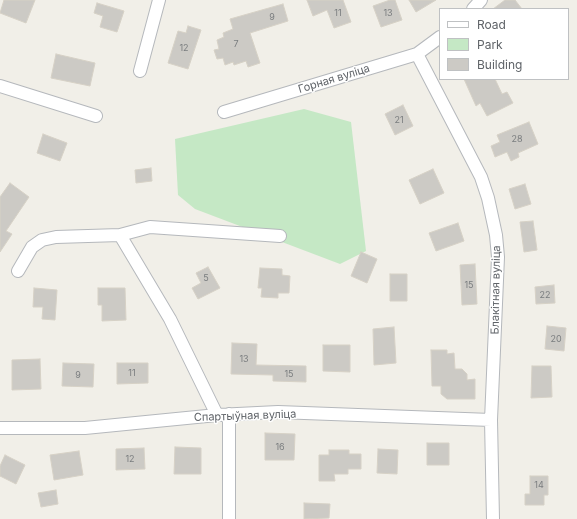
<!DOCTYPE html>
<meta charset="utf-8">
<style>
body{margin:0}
#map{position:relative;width:577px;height:519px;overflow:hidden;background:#f1efe8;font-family:Inter,sans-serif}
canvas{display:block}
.legend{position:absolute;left:439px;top:8px;width:130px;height:72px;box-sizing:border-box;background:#fff;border:1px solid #bfc1c3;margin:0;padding:5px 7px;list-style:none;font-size:12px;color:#5f6368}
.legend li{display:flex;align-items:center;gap:8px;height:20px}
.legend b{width:20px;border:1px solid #bfc1c3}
</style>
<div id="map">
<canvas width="577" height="519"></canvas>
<ul class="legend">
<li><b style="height:5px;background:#fff"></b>Road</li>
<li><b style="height:11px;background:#c5e8c5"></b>Park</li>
<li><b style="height:11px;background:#cccac5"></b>Building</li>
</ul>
</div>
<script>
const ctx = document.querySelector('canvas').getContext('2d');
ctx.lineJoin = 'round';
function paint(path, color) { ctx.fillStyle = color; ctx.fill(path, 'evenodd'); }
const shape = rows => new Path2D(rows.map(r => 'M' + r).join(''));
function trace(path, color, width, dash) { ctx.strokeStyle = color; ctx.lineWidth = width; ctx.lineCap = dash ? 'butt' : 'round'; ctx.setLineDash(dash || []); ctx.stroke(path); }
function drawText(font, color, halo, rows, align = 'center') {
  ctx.font = font + ' Inter,sans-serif'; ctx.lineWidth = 3; ctx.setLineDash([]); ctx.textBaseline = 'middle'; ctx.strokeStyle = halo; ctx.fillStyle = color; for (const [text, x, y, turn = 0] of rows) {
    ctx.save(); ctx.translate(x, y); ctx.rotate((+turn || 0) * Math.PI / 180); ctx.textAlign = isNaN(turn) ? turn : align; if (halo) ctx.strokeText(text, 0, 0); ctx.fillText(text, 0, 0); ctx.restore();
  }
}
paint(shape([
 [304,109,351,122,366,251,340,264,195,209,178,195,175,139]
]), '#c5e8c5');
const building = shape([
 [4,0,35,0,26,23,0,13,4,0],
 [307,0,343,0,351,22,334,28,327,10,313,16,307,0],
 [390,0,395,0,402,20,381,27,373,6,390,0],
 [409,0,436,0,416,12,409,0],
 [505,0,515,0,522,9,493,9,505,0],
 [97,3,124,11,117,32,100,27,103,16,94,13,97,3],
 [283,4,288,21,250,33,260,63,248,67,246,61,234,65,233,62,225,65,223,58,217,59,214,50,219,49,217,40,224,37,223,33,233,29,230,19,283,4],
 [188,26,201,30,188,69,168,63,178,31,186,33,188,26],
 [56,54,95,63,90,86,51,78,56,54],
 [464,79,495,79,502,94,507,92,513,103,487,116,480,103,476,106,464,79],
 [403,105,413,126,395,135,385,114,403,105],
 [529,122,538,144,518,153,519,157,511,161,507,152,495,157,491,146,500,142,497,135,529,122],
 [43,134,67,143,60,161,37,153,43,134],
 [151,168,152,181,136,183,135,170,151,168],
 [433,169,444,193,420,204,409,180,433,169],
 [10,183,29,197,6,231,12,234,0,252,0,197,10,183],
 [525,184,531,204,515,209,509,189,525,184],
 [533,221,537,250,524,252,520,222,533,221],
 [458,223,464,241,436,251,429,233,458,223],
 [361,252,377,259,367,283,351,276,361,252],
 [475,264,477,304,462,305,460,265,475,264],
 [208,267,220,288,198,299,192,288,201,283,196,273,208,267],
 [260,268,282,269,282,275,290,276,289,293,278,293,278,298,261,297,262,288,258,288,260,268],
 [390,274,407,274,407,301,390,301,390,274],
 [554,285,555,303,536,304,535,287,554,285],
 [34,288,57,290,55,320,42,319,43,307,33,307,34,288],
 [98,288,125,288,126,320,102,321,102,305,98,305,98,288],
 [547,326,566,328,564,351,545,349,547,326],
 [394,327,396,363,374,365,373,329,394,327],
 [232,343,257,344,256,365,306,366,306,382,273,381,273,375,231,374,232,343],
 [323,345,350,345,350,372,323,371,323,345],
 [431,350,447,350,447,354,454,353,455,369,462,369,467,374,467,380,475,379,475,399,447,399,441,394,441,386,432,386,431,350],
 [40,359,41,389,12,390,12,360,40,359],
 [63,363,94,364,93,387,62,386,63,363],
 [117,363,148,363,148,383,117,384,117,363],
 [532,366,551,366,552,397,531,398,532,366],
 [265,433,295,434,294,460,265,460,265,433],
 [427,443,449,443,449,465,427,465,427,443],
 [175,447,201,448,201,474,174,474,175,447],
 [144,448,145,469,116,470,116,449,144,448],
 [378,449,398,450,397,474,377,473,378,449],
 [329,450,349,450,349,454,361,454,361,469,348,469,348,474,334,474,335,481,319,481,319,455,329,455,329,450],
 [79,451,83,475,54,480,50,455,79,451],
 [5,455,25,465,16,484,0,476,0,466,5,455],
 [530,476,548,476,548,495,544,495,544,505,525,505,525,494,530,494,530,476],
 [56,490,58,504,41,507,38,493,56,490],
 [304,503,330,504,329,518,304,519,304,503]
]);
paint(building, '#cccac5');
trace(building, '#d6d1c6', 1);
const minor = shape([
 [473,9,481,0],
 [417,54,481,177,488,198,496,235,498,257,491,420,493,519],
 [140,71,159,0],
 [0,86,96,116],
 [224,112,417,54,440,37],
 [120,235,150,227,280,236],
 [18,271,32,247,42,240,56,237,120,235,170,319,217,415],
 [0,428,85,428,217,415,278,412,491,420],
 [229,519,229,414]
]);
trace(minor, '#b5b8bc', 14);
trace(minor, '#fff', 12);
drawText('9px', '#7a7d7f', null, [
 ["11",338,13],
 ["13",388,13],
 ["9",272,17],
 ["7",236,44],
 ["12",184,48],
 ["21",399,120],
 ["28",517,139],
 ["5",206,278],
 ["15",469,285],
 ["22",545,295],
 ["20",556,339],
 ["13",244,359],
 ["11",132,373],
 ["15",289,374],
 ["9",78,375],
 ["16",280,447],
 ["12",130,459],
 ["14",539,485]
]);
drawText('11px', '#5f6368', '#fff', [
 ["Горная вуліца",334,79,-17],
 ["Блакітная вуліца",496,290,-89],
 ["Спартыўная вуліца",245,416,-2]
]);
</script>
